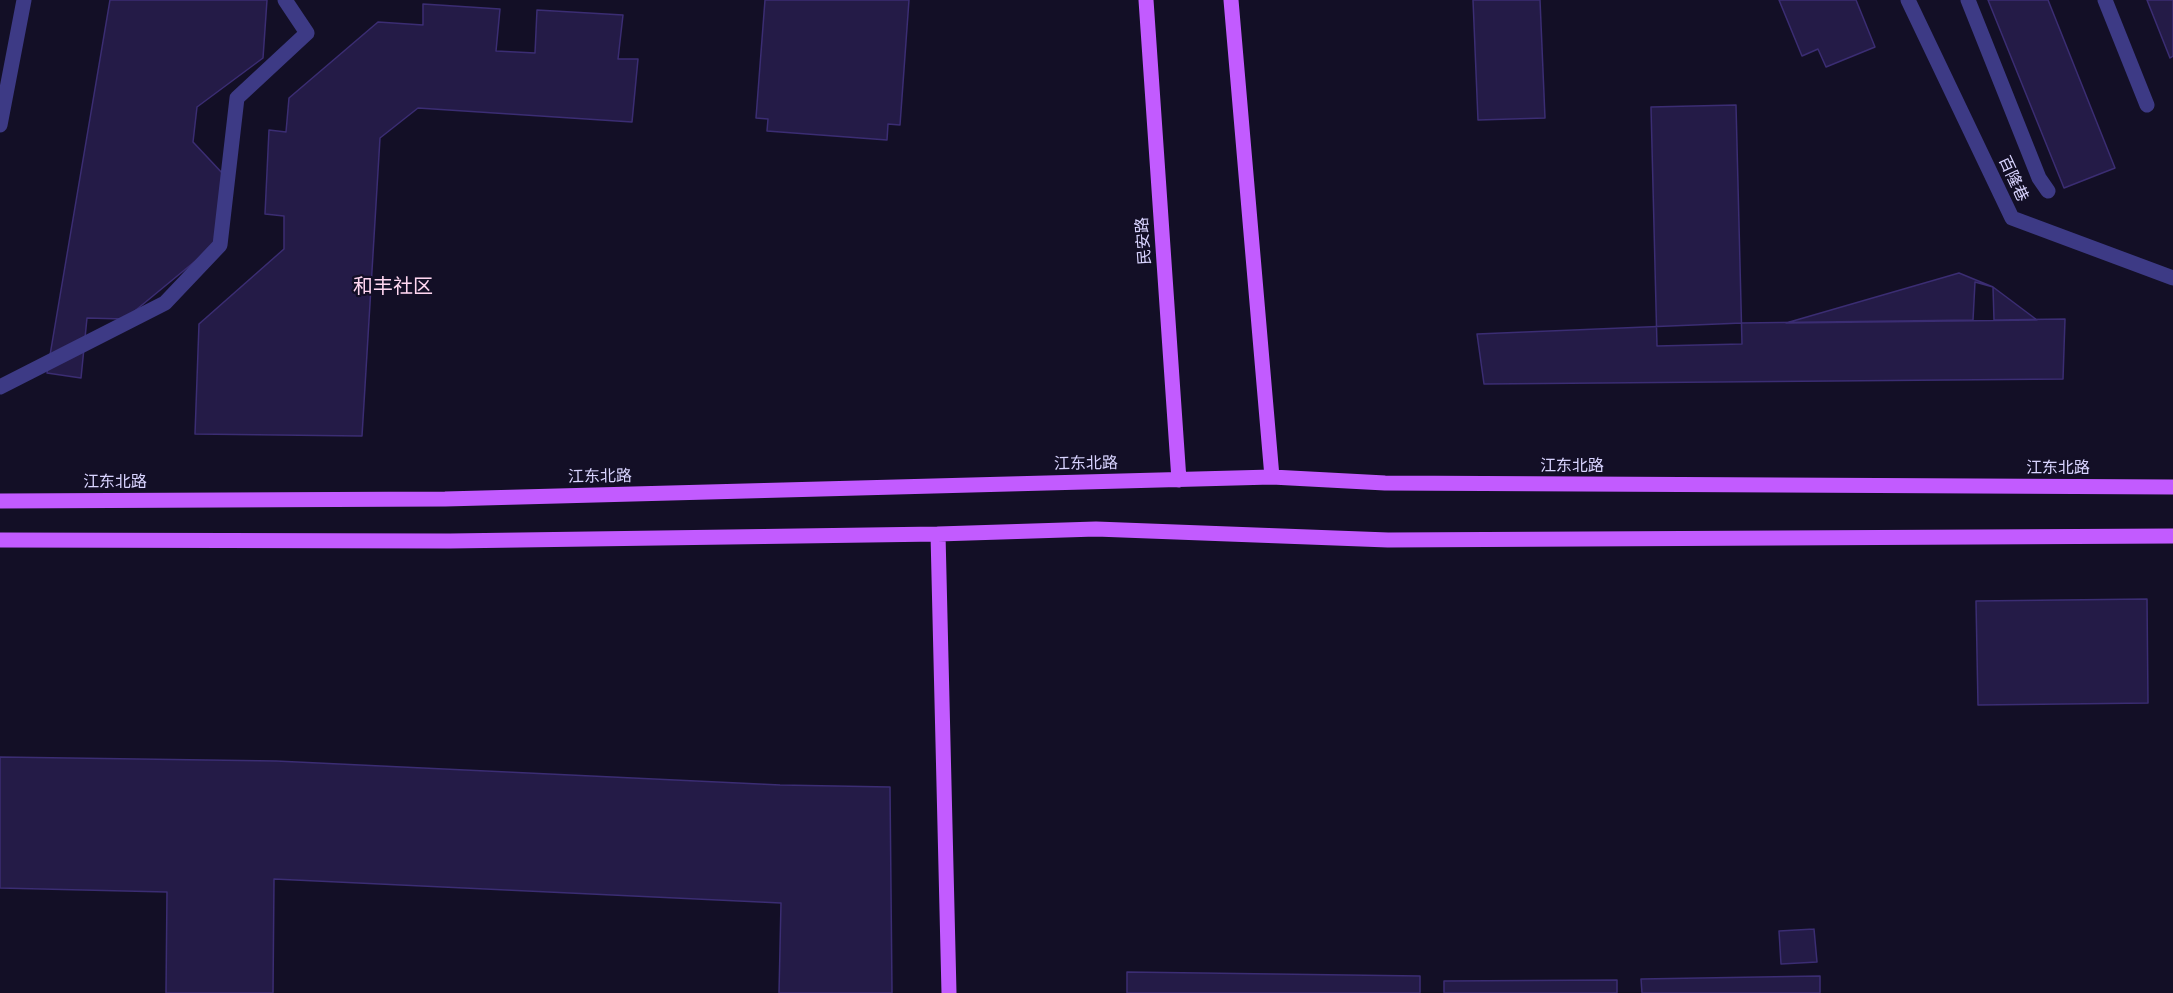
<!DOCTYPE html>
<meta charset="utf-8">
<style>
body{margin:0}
canvas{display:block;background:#130f26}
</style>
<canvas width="2173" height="993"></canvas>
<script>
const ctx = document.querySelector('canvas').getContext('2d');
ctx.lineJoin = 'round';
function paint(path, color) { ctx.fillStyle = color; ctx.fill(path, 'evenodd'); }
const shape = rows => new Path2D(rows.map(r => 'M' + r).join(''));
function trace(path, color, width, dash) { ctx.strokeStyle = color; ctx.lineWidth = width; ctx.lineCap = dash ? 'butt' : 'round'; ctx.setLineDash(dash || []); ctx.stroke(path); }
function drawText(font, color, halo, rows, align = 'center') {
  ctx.font = font + ' "Open Sans","Noto Sans SC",sans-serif'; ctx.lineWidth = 4.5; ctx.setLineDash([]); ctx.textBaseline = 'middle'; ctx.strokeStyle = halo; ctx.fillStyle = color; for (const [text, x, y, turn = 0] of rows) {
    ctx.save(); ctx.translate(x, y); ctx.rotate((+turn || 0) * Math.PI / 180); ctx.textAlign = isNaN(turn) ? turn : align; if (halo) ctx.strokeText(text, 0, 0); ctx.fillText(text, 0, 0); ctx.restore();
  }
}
const building = shape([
 [110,0,267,0,263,58,197,107,193,142,224,175,216,244,125,319,87,318,81,378,47,373,110,0],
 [765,0,909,0,900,125,888,124,887,140,767,131,768,119,756,118,765,0],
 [1473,0,1540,0,1545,118,1478,120,1473,0],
 [1779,0,1856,0,1875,47,1826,67,1818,49,1802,56,1779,0],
 [1988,0,2048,0,2115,168,2064,188,1988,0],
 [2147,0,2173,0,2173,56,2170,58,2147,0],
 [423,4,500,9,496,51,535,53,537,10,623,15,618,59,638,59,632,122,418,108,380,138,362,436,195,434,199,324,284,249,284,216,265,214,269,130,286,132,289,98,378,22,423,25,423,4],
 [1736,105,1742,344,1657,346,1651,107,1736,105],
 [1959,273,1993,287,2037,320,1786,323,1959,273],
 [1975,282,1993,287,1994,320,2065,319,2063,379,1484,384,1477,334,1742,323,1973,320,1975,282],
 [2147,599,2148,703,1978,705,1976,601,2147,599],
 [0,757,276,761,780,785,890,787,892,993,779,993,781,903,274,879,273,993,166,993,167,892,0,888,0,757],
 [1814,929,1817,962,1781,964,1779,931,1814,929],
 [1127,972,1420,976,1420,993,1127,993,1127,972],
 [1820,976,1820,993,1642,993,1641,979,1820,976],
 [1617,980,1617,993,1444,993,1444,981,1617,980]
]);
paint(building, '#241b47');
trace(building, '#3b2d73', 1.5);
trace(shape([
 [1908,0,2012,218,2173,278],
 [1968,0,2039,178,2048,191],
 [2105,0,2147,105],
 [0,125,24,0],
 [0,387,165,303,220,245,237,98,307,33,285,0]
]), '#3d3a85', 15);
trace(shape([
 [1146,0,1179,480],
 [1231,0,1272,477],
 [0,501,445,499,1272,477,1385,483,2173,487],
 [938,534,949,993],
 [0,540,450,541,938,534,1096,529,1388,540,2173,536]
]), '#c25bff', 15);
drawText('16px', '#d9d4ff', '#130f26', [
 ["百隆巷",2013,179,65],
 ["民安路",1144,241,-94],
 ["江东北路",1086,464,-1],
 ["江东北路",1572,466],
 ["江东北路",2058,468],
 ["江东北路",600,477,-1],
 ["江东北路",115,482]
]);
drawText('20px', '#ffd6f0', '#130f26', [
 ["和丰社区",393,287]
]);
</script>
